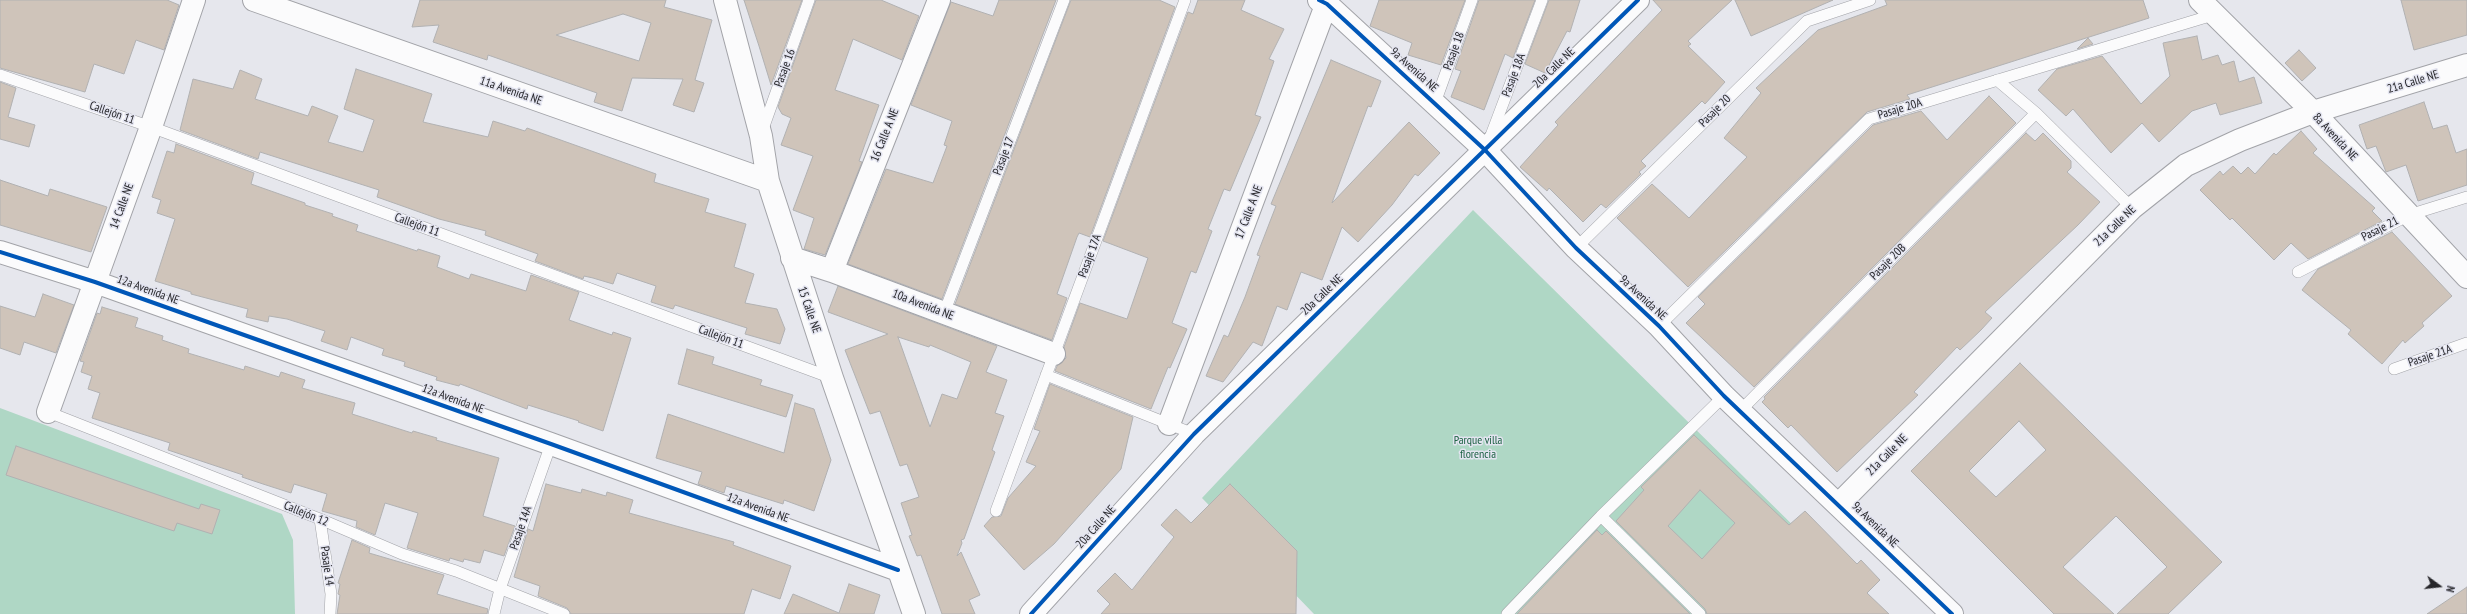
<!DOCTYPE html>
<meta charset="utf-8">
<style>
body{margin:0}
#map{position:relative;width:2467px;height:614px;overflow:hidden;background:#e6e7ed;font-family:"PT Sans Narrow",sans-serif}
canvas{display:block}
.north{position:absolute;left:2419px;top:566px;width:40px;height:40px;-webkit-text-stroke:3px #e3e4f0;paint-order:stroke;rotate:105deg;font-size:11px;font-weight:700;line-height:16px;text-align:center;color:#26262a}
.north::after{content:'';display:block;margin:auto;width:14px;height:18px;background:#26262a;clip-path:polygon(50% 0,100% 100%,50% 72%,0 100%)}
</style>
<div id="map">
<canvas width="2467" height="614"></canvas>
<div class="north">N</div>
</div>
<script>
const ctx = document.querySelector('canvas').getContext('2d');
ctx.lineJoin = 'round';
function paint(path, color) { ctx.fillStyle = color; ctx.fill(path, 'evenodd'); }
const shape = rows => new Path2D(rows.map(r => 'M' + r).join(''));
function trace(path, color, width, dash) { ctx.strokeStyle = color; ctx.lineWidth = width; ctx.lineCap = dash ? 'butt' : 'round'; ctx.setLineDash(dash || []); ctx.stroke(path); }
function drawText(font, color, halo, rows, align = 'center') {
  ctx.font = font + ' "PT Sans Narrow",sans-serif'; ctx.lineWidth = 3; ctx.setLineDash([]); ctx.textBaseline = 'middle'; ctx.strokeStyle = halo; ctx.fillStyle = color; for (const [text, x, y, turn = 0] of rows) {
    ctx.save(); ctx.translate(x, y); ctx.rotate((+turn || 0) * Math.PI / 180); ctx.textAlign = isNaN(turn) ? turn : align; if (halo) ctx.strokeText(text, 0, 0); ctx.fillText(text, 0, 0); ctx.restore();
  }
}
paint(shape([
 [1473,210,1883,614,1314,614,1202,498],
 [0,408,282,514,293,540,295,614,0,614]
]), '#afd7c5');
const building = shape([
 [0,0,167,0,179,5,164,50,136,40,124,74,94,64,85,92,0,68,0,0],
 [420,0,666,0,664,7,712,20,695,80,704,83,694,112,673,105,683,79,632,78,622,111,594,102,597,93,488,55,487,60,433,42,439,25,412,27,420,0],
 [623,14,651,23,639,61,556,35,623,14],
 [744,0,802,0,771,85,759,46,744,0],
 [816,0,881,0,919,16,902,60,853,39,835,90,879,105,859,161,862,162,825,255,804,249,814,218,793,210,813,156,781,145,791,118,782,114,778,107,816,0],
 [999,0,1056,0,942,299,848,264,886,169,933,183,947,146,944,145,952,121,911,105,951,2,993,16,999,0],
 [1071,0,1159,0,1175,7,1090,237,1079,233,1077,237,1057,294,1067,298,1052,340,955,304,1071,0],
 [1198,0,1245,0,1241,10,1284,29,1269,59,1274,61,1255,115,1261,117,1230,191,1224,189,1208,229,1212,231,1196,273,1191,271,1172,323,1187,329,1170,368,1168,367,1151,409,1055,371,1057,366,1066,358,1064,347,1080,303,1127,319,1148,258,1103,241,1188,12,1193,14,1198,0],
 [1379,0,1465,0,1441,65,1408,55,1412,43,1370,26,1379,0],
 [1479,0,1535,0,1513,58,1505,54,1484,110,1451,97,1461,71,1455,69,1479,0],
 [1549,0,1580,0,1570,32,1567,31,1545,73,1525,64,1549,0],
 [1653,0,1732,0,1688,41,1691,44,1688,46,1725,82,1705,104,1702,101,1641,161,1646,166,1639,172,1641,174,1606,208,1601,204,1583,222,1549,188,1547,191,1520,167,1558,125,1555,122,1662,10,1653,0],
 [1735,0,1833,0,1751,36,1735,0],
 [1885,0,2143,0,2149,18,1907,95,1910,99,1867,112,1688,287,1617,218,1652,184,1689,218,1747,157,1724,138,1761,93,1756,88,1818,30,1887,5,1885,0],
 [2401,0,2467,0,2467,35,2414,50,2401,0],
 [2197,36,2202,60,2218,55,2222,65,2234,61,2239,82,2254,77,2262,103,2220,115,2216,103,2192,111,2159,142,2142,123,2111,153,2073,109,2066,116,2038,90,2057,69,2102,56,2141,104,2170,76,2163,43,2197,36],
 [2088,38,2093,44,2077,49,2088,38],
 [2299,50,2316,68,2302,81,2285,63,2299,50],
 [1331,60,1381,81,1371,107,1368,106,1332,203,1409,122,1440,153,1418,176,1415,174,1392,205,1358,242,1342,227,1322,280,1301,272,1287,310,1277,306,1262,346,1253,342,1223,382,1206,376,1224,335,1228,337,1245,297,1260,256,1257,255,1276,206,1271,204,1331,60],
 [356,69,432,94,423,122,488,137,493,121,525,131,527,128,656,174,654,182,709,199,705,212,746,224,734,267,754,274,745,303,777,309,785,329,780,344,745,334,747,328,675,305,673,309,651,302,656,286,617,273,613,284,593,278,584,276,583,279,535,261,538,254,485,235,486,231,439,219,377,197,379,190,260,152,258,159,180,130,193,79,233,89,240,70,262,79,255,99,308,116,312,106,338,116,328,142,363,152,374,120,344,109,356,69],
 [0,82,16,88,8,117,35,125,29,147,0,139,0,82],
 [1989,96,2016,123,1754,387,1686,323,1705,304,1698,297,1873,125,1921,111,1947,140,1989,96],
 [2424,102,2433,129,2447,125,2456,153,2467,149,2467,185,2418,201,2406,165,2386,172,2376,146,2367,149,2359,125,2424,102],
 [2301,131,2317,149,2313,153,2375,208,2372,211,2382,221,2308,259,2291,243,2274,260,2232,218,2230,220,2200,190,2220,171,2223,175,2233,166,2241,174,2248,167,2255,174,2274,153,2276,155,2301,131],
 [2026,133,2035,141,2043,133,2071,161,2071,168,2067,172,2100,202,2078,225,1985,312,1992,318,1981,330,1960,350,1957,347,1914,392,1918,395,1837,472,1791,425,1788,428,1762,402,1765,399,1764,397,2026,133],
 [176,144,254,173,251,184,305,203,305,205,333,214,332,216,358,225,356,231,417,251,418,249,440,256,437,267,469,279,471,274,526,291,531,275,579,292,569,320,612,335,613,332,631,338,603,431,578,422,579,421,528,405,527,409,460,384,459,386,436,380,437,377,404,366,405,362,382,355,384,349,351,337,347,350,321,341,325,331,287,319,269,316,268,322,246,317,248,309,191,294,191,292,155,281,175,219,157,213,161,200,152,197,167,151,174,153,176,144],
 [0,180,48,196,50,189,107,207,91,252,0,225,0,180],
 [2392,232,2452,296,2422,323,2424,326,2405,343,2403,340,2382,364,2348,334,2351,330,2302,290,2318,269,2392,232],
 [838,286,997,346,986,372,1007,380,995,413,1004,416,992,450,995,452,964,539,961,540,962,543,957,556,961,552,980,595,969,600,975,614,942,614,921,555,917,556,909,536,912,535,901,503,919,497,907,464,900,466,880,411,870,414,845,350,888,334,828,312,838,286],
 [898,337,929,347,930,345,971,362,957,399,942,394,930,427,898,337],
 [43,294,74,305,56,353,24,342,20,355,0,348,0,306,35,317,43,294],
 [102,307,138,318,135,327,163,336,162,340,189,349,188,353,244,370,245,366,279,377,281,372,305,380,302,388,355,403,352,414,412,433,413,431,437,438,436,440,499,458,483,516,515,526,504,556,484,550,480,563,464,559,463,562,450,558,449,561,407,548,418,513,385,503,375,535,356,527,357,521,322,511,327,494,294,484,291,493,263,484,242,477,243,475,168,450,170,443,92,418,100,393,88,389,92,376,81,372,84,362,80,361,97,313,100,314,102,307],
 [687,349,714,357,712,364,762,380,760,385,793,395,786,417,678,384,687,349],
 [2020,363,2222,562,2168,614,2117,614,2167,567,2116,516,2063,567,2114,614,2054,614,1911,471,2020,363],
 [2019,421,2046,450,1996,497,1969,471,2019,421],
 [1050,384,1133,417,1121,469,1054,544,1024,570,984,526,992,517,1001,516,1008,498,1036,466,1026,462,1040,431,1034,429,1050,384],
 [795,403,814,409,831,460,814,511,784,500,783,504,726,486,724,493,698,484,702,472,656,458,668,414,784,453,795,403],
 [1694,435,1789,525,1805,511,1857,564,1861,560,1880,580,1867,593,1889,614,1707,614,1705,609,1616,521,1644,490,1641,487,1694,435],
 [1700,490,1735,523,1702,559,1668,526,1700,490],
 [16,446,199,509,201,504,220,510,212,534,177,523,174,531,6,475,16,446],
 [546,484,581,493,582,489,606,496,607,492,633,500,629,513,734,542,733,545,791,566,780,599,752,589,744,614,571,614,567,608,538,596,540,586,514,577,528,529,533,531,546,484],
 [1230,484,1297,551,1296,614,1101,614,1110,604,1097,591,1115,573,1132,590,1174,537,1161,525,1176,509,1191,523,1230,484],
 [1597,530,1602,535,1606,531,1690,614,1517,614,1597,530],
 [352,540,370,548,369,553,444,575,437,594,488,609,487,614,337,614,340,595,338,594,340,584,338,583,352,540],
 [849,584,880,595,874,614,784,614,793,594,839,613,849,584],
 [2467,587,2467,614,2427,614,2467,587]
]);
paint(building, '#cfc4ba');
trace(building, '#b1b1b2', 1);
const lane = shape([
 [0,75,151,127,832,378],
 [1997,80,2036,113,2132,208],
 [1435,103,1472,0],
 [763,129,809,0],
 [1490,138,1542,0],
 [1576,248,1807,21,1870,0],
 [2298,272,2409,215,2467,197],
 [944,313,1064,0],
 [1659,326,1869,119,2213,15],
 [2394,369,2467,343],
 [1046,375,1194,434],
 [1740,411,2036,113],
 [48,412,320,519,402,554,456,571,564,614],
 [996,511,1185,0],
 [1601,516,1700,614],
 [320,519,331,594,330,614],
 [494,614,500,589,551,444],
 [1507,614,1601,516,1724,396]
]);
const street = shape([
 [254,0,768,181],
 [725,0,761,136,768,181,832,378,914,614],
 [1319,0,1327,4,1485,150,1576,248,1659,326,1724,396,1952,614],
 [2200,0,2313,112,2467,277],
 [0,252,95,282,551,444,898,570],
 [792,258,832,271,1054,354],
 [832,271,939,0],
 [48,412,151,127,194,0],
 [1169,424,1328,0],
 [1839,504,2132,208,2186,165,2240,140,2313,112,2467,65],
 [1031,614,1194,434,1638,0]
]);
trace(lane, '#a2a3a8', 12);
trace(street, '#a2a3a8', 24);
trace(lane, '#fbfbfc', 11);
trace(street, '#fbfbfc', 22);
trace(shape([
 [1319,0,1327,4,1485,150,1576,248,1659,326,1724,396,1952,614],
 [0,252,95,282,551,444,898,570],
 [1031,614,1194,434,1638,0]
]), '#0057b8', 4);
drawText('12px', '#26262a', '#e3e4f0', [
 ["Pasaje 18",1454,51,-70],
 ["Pasaje 16",785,68,-70],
 ["20a Calle NE",1554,68,-44],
 ["9a Avenida NE",1414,70,42],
 ["Pasaje 18A",1514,75,-69],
 ["21a Calle NE",2413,82,-17],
 ["11a Avenida NE",511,91,19],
 ["Pasaje 20A",1900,109,-17],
 ["Pasaje 20",1715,111,-45],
 ["Callejón 11",112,113,19],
 ["16 Calle A NE",885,135,-68],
 ["8a Avenida NE",2335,137,47],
 ["Pasaje 17",1004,156,-69],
 ["14 Calle NE",122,206,-70],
 ["17 Calle A NE",1249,212,-69],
 ["Callejón 11",417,225,20],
 ["21a Calle NE",2115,226,-44],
 ["Pasaje 21",2380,229,-27],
 ["Pasaje 17A",1090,256,-70],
 ["Pasaje 20B",1888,262,-45],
 ["12a Avenida NE",148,290,20],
 ["20a Calle NE",1322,295,-44],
 ["9a Avenida NE",1643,298,43],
 ["10a Avenida NE",923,305,21],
 ["15 Calle NE",809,310,71],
 ["Callejón 11",721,337,20],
 ["Pasaje 21A",2430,356,-19],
 ["12a Avenida NE",453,399,20],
 ["21a Calle NE",1887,455,-45],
 ["12a Avenida NE",758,508,20],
 ["Callejón 12",306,514,22],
 ["9a Avenida NE",1875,525,44],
 ["20a Calle NE",1096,527,-48],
 ["Pasaje 14A",521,528,-71],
 ["Pasaje 14",327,566,82]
]);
drawText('12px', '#1b6142', '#e3e4f0', [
 ["Parque villa",1478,441],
 ["florencia",1478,455]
]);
</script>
